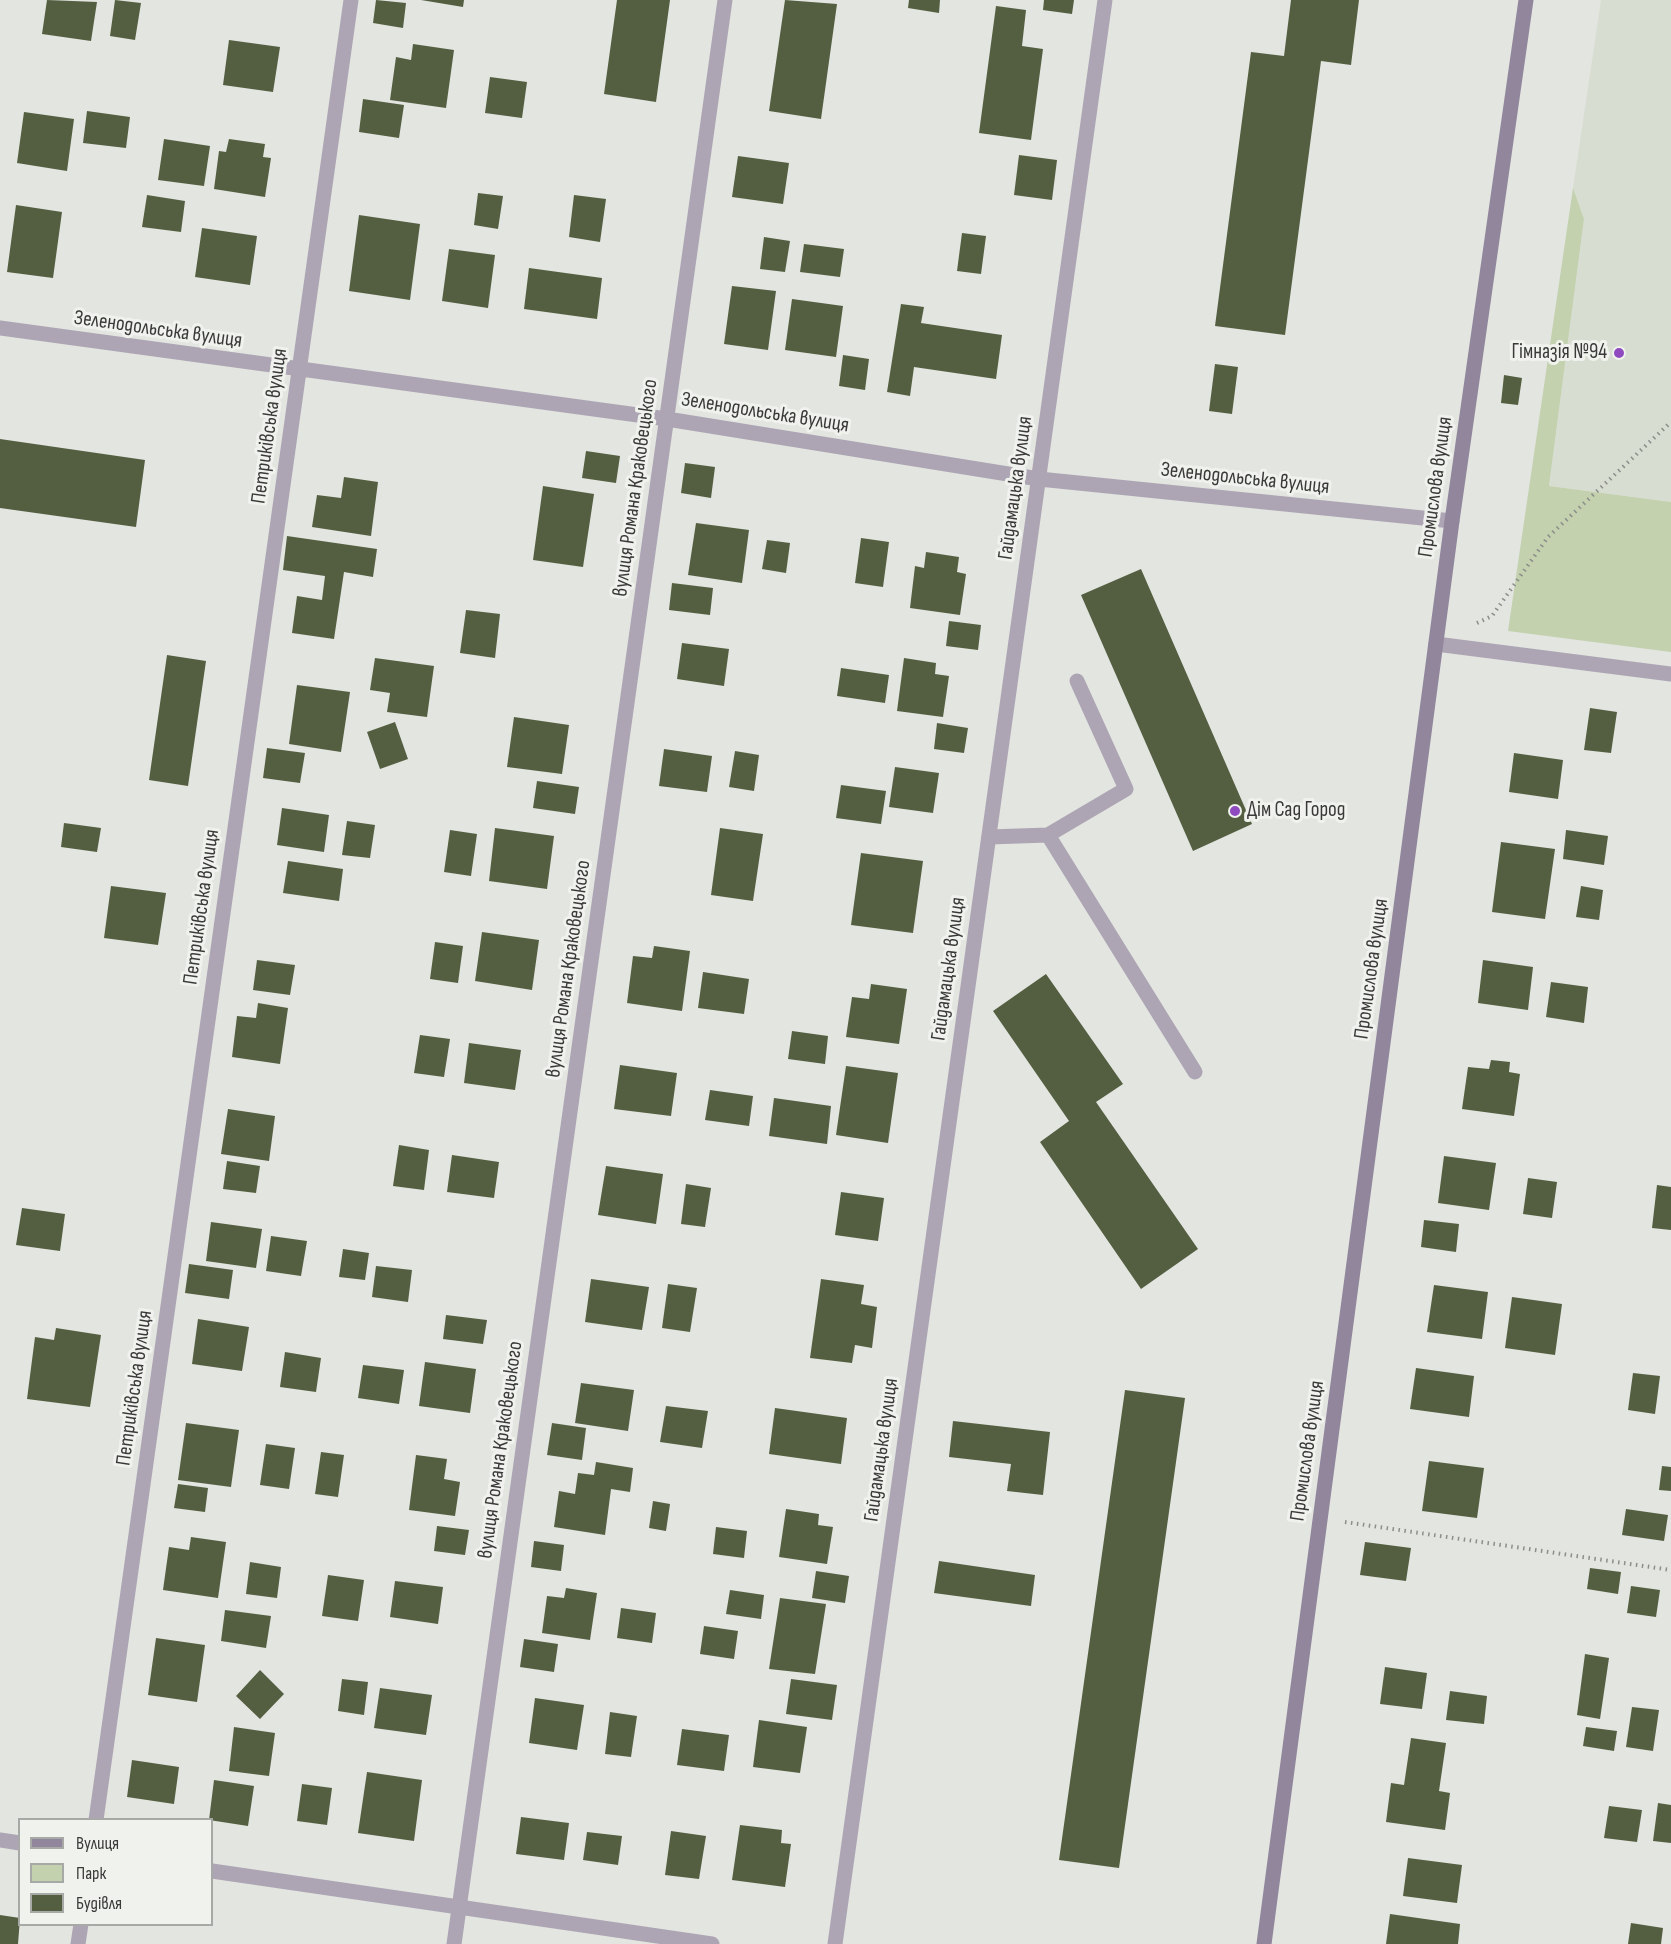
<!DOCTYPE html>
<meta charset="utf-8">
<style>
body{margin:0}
#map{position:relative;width:1671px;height:1944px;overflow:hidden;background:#e3e5e0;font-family:"Sofia Sans Condensed",sans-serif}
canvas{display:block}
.legend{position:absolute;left:18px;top:1818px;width:195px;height:108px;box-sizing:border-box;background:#f0f2ee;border:2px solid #a7a9a6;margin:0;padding:8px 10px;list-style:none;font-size:18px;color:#3a3b39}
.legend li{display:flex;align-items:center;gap:12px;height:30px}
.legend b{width:30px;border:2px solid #a7a9a6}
</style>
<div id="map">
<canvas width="1671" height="1944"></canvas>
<ul class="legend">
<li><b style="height:8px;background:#91869c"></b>Вулиця</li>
<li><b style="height:16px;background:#c3d1af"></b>Парк</li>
<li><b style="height:16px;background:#545f41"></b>Будівля</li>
</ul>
</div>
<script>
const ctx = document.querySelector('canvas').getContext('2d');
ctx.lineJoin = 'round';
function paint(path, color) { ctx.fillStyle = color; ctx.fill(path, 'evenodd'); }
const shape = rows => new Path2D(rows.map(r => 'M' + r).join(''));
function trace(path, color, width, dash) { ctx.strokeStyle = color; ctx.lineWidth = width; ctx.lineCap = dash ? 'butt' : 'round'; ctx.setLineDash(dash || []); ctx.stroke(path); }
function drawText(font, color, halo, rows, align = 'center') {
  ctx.font = font + ' "Sofia Sans Condensed",sans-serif'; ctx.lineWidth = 6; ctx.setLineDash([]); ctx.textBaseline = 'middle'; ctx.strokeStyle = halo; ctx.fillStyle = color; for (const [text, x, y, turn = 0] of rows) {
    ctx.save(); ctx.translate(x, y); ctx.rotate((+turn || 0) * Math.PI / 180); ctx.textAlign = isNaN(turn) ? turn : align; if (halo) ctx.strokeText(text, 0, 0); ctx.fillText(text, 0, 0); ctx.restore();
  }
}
paint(shape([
 [1601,0,1671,0,1671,502,1549,486,1584,219,1573,188]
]), '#d8ddd1');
paint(shape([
 [1573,188,1584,219,1549,486,1671,502,1671,652,1508,631]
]), '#c3d1af');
paint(shape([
 [47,0,97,2,91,41,42,34],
 [115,0,141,3,135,40,110,36],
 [376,0,406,3,403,28,373,23],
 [421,0,464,0,463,7],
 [617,0,670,0,656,102,604,94],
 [785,0,837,4,821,119,769,111],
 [909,0,940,0,939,13,908,8],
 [1044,0,1074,0,1072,14,1043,10],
 [1291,0,1359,0,1351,65,1321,61,1285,335,1215,326,1251,52,1284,56],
 [996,6,1026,10,1022,46,1043,49,1031,140,979,133],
 [229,40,280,47,273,92,223,85],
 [413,44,454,50,446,108,390,100,396,57,411,60],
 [490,77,527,82,522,118,485,113],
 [363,99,404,105,399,138,359,132],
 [87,111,130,117,126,148,83,143],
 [24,112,74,119,67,171,17,163],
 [164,139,210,146,204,186,158,180],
 [229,139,265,144,263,157,271,158,265,197,214,189,219,151,226,152],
 [1019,155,1057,160,1052,200,1014,195],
 [738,156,789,163,783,204,732,197],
 [478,193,503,196,498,229,474,225],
 [147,195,185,201,181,232,142,227],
 [574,195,606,199,600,242,569,237],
 [16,205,62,212,53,278,7,272],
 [359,215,420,224,410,300,349,291],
 [202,228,257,236,250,285,195,277],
 [962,233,986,236,981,274,957,271],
 [764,237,790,241,785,272,760,269],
 [804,244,844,249,840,277,800,272],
 [449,249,495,255,488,308,442,301],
 [529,268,602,278,597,319,524,309],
 [732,286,776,291,768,350,724,344],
 [792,299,843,306,836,357,785,350],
 [901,304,924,307,921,323,1002,335,996,379,914,367,910,396,887,392],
 [843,355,869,359,865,390,839,386],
 [1215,364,1238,367,1232,414,1209,411],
 [1504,375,1522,378,1518,405,1501,403],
 [0,439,145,460,136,527,0,508],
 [586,451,620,456,616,483,582,478],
 [685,463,715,467,711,498,681,493],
 [344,477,378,482,371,536,312,527,317,495,341,498],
 [543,486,594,494,583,567,533,560],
 [696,523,749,530,742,583,688,575],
 [287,536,377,549,373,577,344,572,334,639,292,633,297,596,322,600,325,576,283,570],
 [861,538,889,542,883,587,855,583],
 [767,540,790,543,786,573,762,569],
 [926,552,959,557,957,572,966,574,960,615,910,608,915,566,924,568],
 [1141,569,1252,824,1193,851,1081,595],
 [672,583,713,588,710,615,669,610],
 [466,610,500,614,495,658,460,653],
 [949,621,981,625,978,650,946,646],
 [682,643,729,649,724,686,677,679],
 [167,655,206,661,188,786,149,780],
 [375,658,434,666,427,717,387,712,390,693,370,690],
 [904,658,936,663,935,674,949,676,943,717,897,711],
 [841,668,889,675,885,703,837,696],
 [297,685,350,692,341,752,289,744],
 [1590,708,1617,712,1611,753,1584,750],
 [514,717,569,725,562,774,507,767],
 [395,722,408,759,380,769,367,732],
 [937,723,968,728,964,753,934,749],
 [267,748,305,753,300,783,263,778],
 [664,749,712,756,707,792,659,786],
 [735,751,759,755,754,791,729,787],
 [1514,753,1563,760,1558,799,1509,792],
 [895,767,939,773,933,813,889,807],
 [537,781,579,787,575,814,533,808],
 [841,785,886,791,881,824,836,818],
 [282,808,329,815,324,852,277,845],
 [347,821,375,825,370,858,342,855],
 [64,823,101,828,97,852,61,847],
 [495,828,554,836,547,889,489,881],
 [720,828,763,834,753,901,711,895],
 [450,830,477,834,471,876,444,872],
 [1566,830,1608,836,1604,865,1563,859],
 [1501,842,1555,849,1545,919,1492,912],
 [861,853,923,861,913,933,851,925],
 [288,861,343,869,339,901,283,893],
 [111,886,166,893,158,945,104,938],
 [1581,886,1603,890,1599,920,1576,917],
 [482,932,539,940,532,990,475,981],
 [435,942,463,946,458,983,430,979],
 [654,946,690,951,682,1011,627,1003,633,956,652,958],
 [257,960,295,965,290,995,253,990],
 [1483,960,1533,967,1528,1010,1478,1003],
 [703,972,749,979,744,1014,698,1008],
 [1046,974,1123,1084,1096,1102,1198,1249,1141,1289,1040,1142,1069,1121,993,1011],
 [1551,982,1588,987,1584,1023,1546,1017],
 [871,984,907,989,899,1044,846,1037,852,997,869,999],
 [258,1003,288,1008,280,1064,232,1057,237,1016,256,1018],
 [792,1031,828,1036,825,1064,788,1059],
 [420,1035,450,1039,444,1077,414,1073],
 [469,1043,521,1050,515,1090,464,1083],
 [1491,1060,1510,1062,1509,1072,1520,1074,1514,1116,1462,1109,1468,1067,1489,1069],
 [620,1065,677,1073,671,1116,614,1109],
 [846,1066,898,1073,888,1143,836,1135],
 [710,1090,753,1096,749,1126,705,1120],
 [774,1098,831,1106,827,1144,769,1136],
 [228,1109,275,1116,269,1161,221,1154],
 [399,1145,429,1150,424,1190,393,1186],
 [452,1155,499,1162,494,1198,447,1192],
 [1444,1156,1496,1163,1489,1210,1438,1203],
 [227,1161,260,1166,256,1193,223,1189],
 [606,1166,663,1174,656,1224,598,1215],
 [1528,1178,1557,1182,1552,1218,1523,1214],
 [686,1184,711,1188,705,1227,681,1224],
 [1657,1185,1671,1187,1671,1230,1652,1228],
 [841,1192,884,1198,878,1241,835,1235],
 [22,1208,65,1214,60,1251,16,1245],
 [1424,1220,1459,1224,1456,1252,1421,1247],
 [211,1222,262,1229,256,1268,206,1261],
 [271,1236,307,1241,301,1276,266,1271],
 [343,1249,369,1253,365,1280,339,1277],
 [189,1264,233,1270,229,1299,185,1293],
 [376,1266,412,1270,408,1302,372,1297],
 [591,1279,649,1287,642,1330,585,1322],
 [821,1279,864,1285,861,1304,877,1307,872,1348,855,1345,852,1363,810,1358],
 [668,1284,697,1288,690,1332,662,1328],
 [1434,1285,1488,1292,1482,1339,1427,1332],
 [1512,1297,1562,1304,1555,1355,1505,1348],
 [446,1315,487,1320,483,1344,443,1339],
 [198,1319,249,1327,242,1371,192,1364],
 [56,1328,101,1335,90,1407,27,1399,35,1337,54,1340],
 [285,1352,321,1358,316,1392,280,1387],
 [425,1362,476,1369,470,1413,419,1406],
 [363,1365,404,1370,399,1404,358,1398],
 [1416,1368,1474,1376,1469,1417,1410,1409],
 [1633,1373,1660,1376,1655,1414,1628,1410],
 [581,1383,634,1390,628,1431,575,1423],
 [1125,1390,1185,1398,1119,1868,1059,1860],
 [666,1406,708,1411,702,1448,660,1442],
 [775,1408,847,1418,841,1464,769,1454],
 [953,1421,1050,1432,1043,1495,1007,1491,1011,1464,949,1457],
 [186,1423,239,1430,231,1487,178,1480],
 [552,1423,586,1428,582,1460,547,1455],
 [266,1444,295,1448,289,1489,260,1485],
 [321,1452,344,1455,338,1497,315,1494],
 [416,1455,447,1459,444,1479,460,1482,455,1516,409,1510],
 [1429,1461,1484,1468,1477,1518,1422,1511],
 [596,1462,633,1468,630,1492,611,1489,605,1535,554,1527,559,1491,575,1494,578,1473,594,1475],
 [1662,1466,1671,1467,1671,1491,1659,1490],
 [178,1484,208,1488,205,1512,174,1508],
 [653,1501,670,1504,666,1531,649,1528],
 [786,1509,819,1514,818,1525,833,1527,827,1564,779,1557],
 [1626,1509,1668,1515,1664,1541,1622,1535],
 [437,1526,469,1530,465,1555,434,1551],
 [716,1527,747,1531,744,1558,713,1554],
 [191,1537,226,1542,218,1598,163,1590,169,1547,189,1550],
 [534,1541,564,1545,561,1571,531,1567],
 [1365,1542,1411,1548,1406,1581,1360,1575],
 [939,1561,1035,1575,1031,1606,934,1593],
 [250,1562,281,1567,277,1598,246,1594],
 [1590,1568,1621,1572,1618,1594,1587,1589],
 [816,1571,849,1576,845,1603,812,1598],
 [328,1575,364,1580,358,1621,322,1616],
 [395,1581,443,1587,438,1624,390,1617],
 [1631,1586,1660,1590,1656,1617,1627,1613],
 [566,1588,597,1593,590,1640,542,1633,547,1596,564,1598],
 [730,1590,764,1595,761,1619,726,1614],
 [780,1598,826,1604,815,1674,769,1669],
 [621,1608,656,1613,652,1643,617,1638],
 [225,1610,271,1616,266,1648,221,1641],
 [704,1626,738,1631,734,1659,700,1654],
 [156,1638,205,1645,197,1702,148,1695],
 [524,1639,558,1644,554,1672,520,1667],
 [1585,1654,1609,1658,1600,1719,1577,1715],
 [1385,1667,1427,1673,1422,1709,1380,1704],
 [260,1670,284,1694,260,1719,236,1696],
 [342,1679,368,1682,364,1715,338,1711],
 [791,1679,837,1685,832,1720,786,1714],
 [380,1688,432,1695,426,1735,374,1728],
 [1450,1691,1487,1696,1484,1724,1446,1720],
 [535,1698,584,1705,577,1750,529,1743],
 [1632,1707,1659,1710,1653,1751,1626,1747],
 [610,1712,637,1716,631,1757,605,1754],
 [759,1720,807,1727,800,1773,753,1767],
 [234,1727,275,1733,269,1776,229,1771],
 [1586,1727,1617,1731,1614,1751,1583,1746],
 [682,1729,729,1735,724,1771,677,1765],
 [1411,1738,1446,1743,1439,1791,1450,1793,1445,1830,1386,1822,1391,1783,1404,1785],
 [132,1760,179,1767,174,1804,127,1797],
 [367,1772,422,1780,414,1841,358,1833],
 [214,1780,254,1786,248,1826,209,1820],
 [302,1784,332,1788,327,1825,297,1821],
 [1658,1803,1671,1805,1671,1843,1653,1841],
 [1609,1806,1642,1810,1637,1842,1604,1838],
 [521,1817,569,1823,564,1860,516,1854],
 [740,1825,782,1830,781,1843,791,1844,785,1887,732,1880],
 [671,1831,706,1836,699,1879,665,1875],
 [587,1832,622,1836,618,1865,583,1860],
 [1408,1858,1462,1865,1457,1903,1403,1896],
 [1390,1914,1460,1924,1458,1944,1386,1944],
 [0,1915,20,1918,18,1944,0,1944],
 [1631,1923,1663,1928,1661,1944,1628,1944]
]), '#545f41');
trace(shape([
 [1477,623,1492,616,1548,537,1671,422],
 [1345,1522,1671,1570]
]), '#8c8e8a', 4, [1.5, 4.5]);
trace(shape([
 [1048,835,1195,1072],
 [989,837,1048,835,1126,789,1077,681]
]), '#ada5b4', 15);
trace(shape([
 [0,328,667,419,1039,479,1452,521],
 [1436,644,1671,674],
 [96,1820,351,0],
 [0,1840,20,1843],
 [212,1871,712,1944],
 [78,1944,81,1924],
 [454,1944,725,0],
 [835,1944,1105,0]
]), '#ada5b4', 15);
trace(shape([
 [1264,1944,1452,521,1526,0]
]), '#91869c', 15);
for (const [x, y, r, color] of [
 [1619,353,6,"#8e4abe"],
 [1235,811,6,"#8e4abe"]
]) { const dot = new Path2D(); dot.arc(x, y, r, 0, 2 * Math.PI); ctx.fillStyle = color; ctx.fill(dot); trace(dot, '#f0f2ee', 2); }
drawText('21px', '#3a3b39', '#f0f2ee', [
 ["Зеленодольська вулиця",158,330,8],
 ["Зеленодольська вулиця",765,413,9],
 ["Петриківська вулиця",270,426,-82],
 ["Зеленодольська вулиця",1245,479,6],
 ["Промислова вулиця",1436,487,-82],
 ["вулиця Романа Краковецького",636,488,-82],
 ["Гайдамацька вулиця",1016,488,-82],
 ["Петриківська вулиця",202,907,-82],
 ["вулиця Романа Краковецького",569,969,-82],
 ["Гайдамацька вулиця",949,969,-82],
 ["Промислова вулиця",1372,969,-82],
 ["Петриківська вулиця",135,1388,-82],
 ["вулиця Романа Краковецького",501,1450,-82],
 ["Гайдамацька вулиця",882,1450,-82],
 ["Промислова вулиця",1308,1451,-82]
]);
drawText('21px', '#3a3b39', '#f0f2ee', [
 ["Гімназія №94",1607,353],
 ["Дім Сад Город",1247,811,"left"]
], 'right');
</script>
